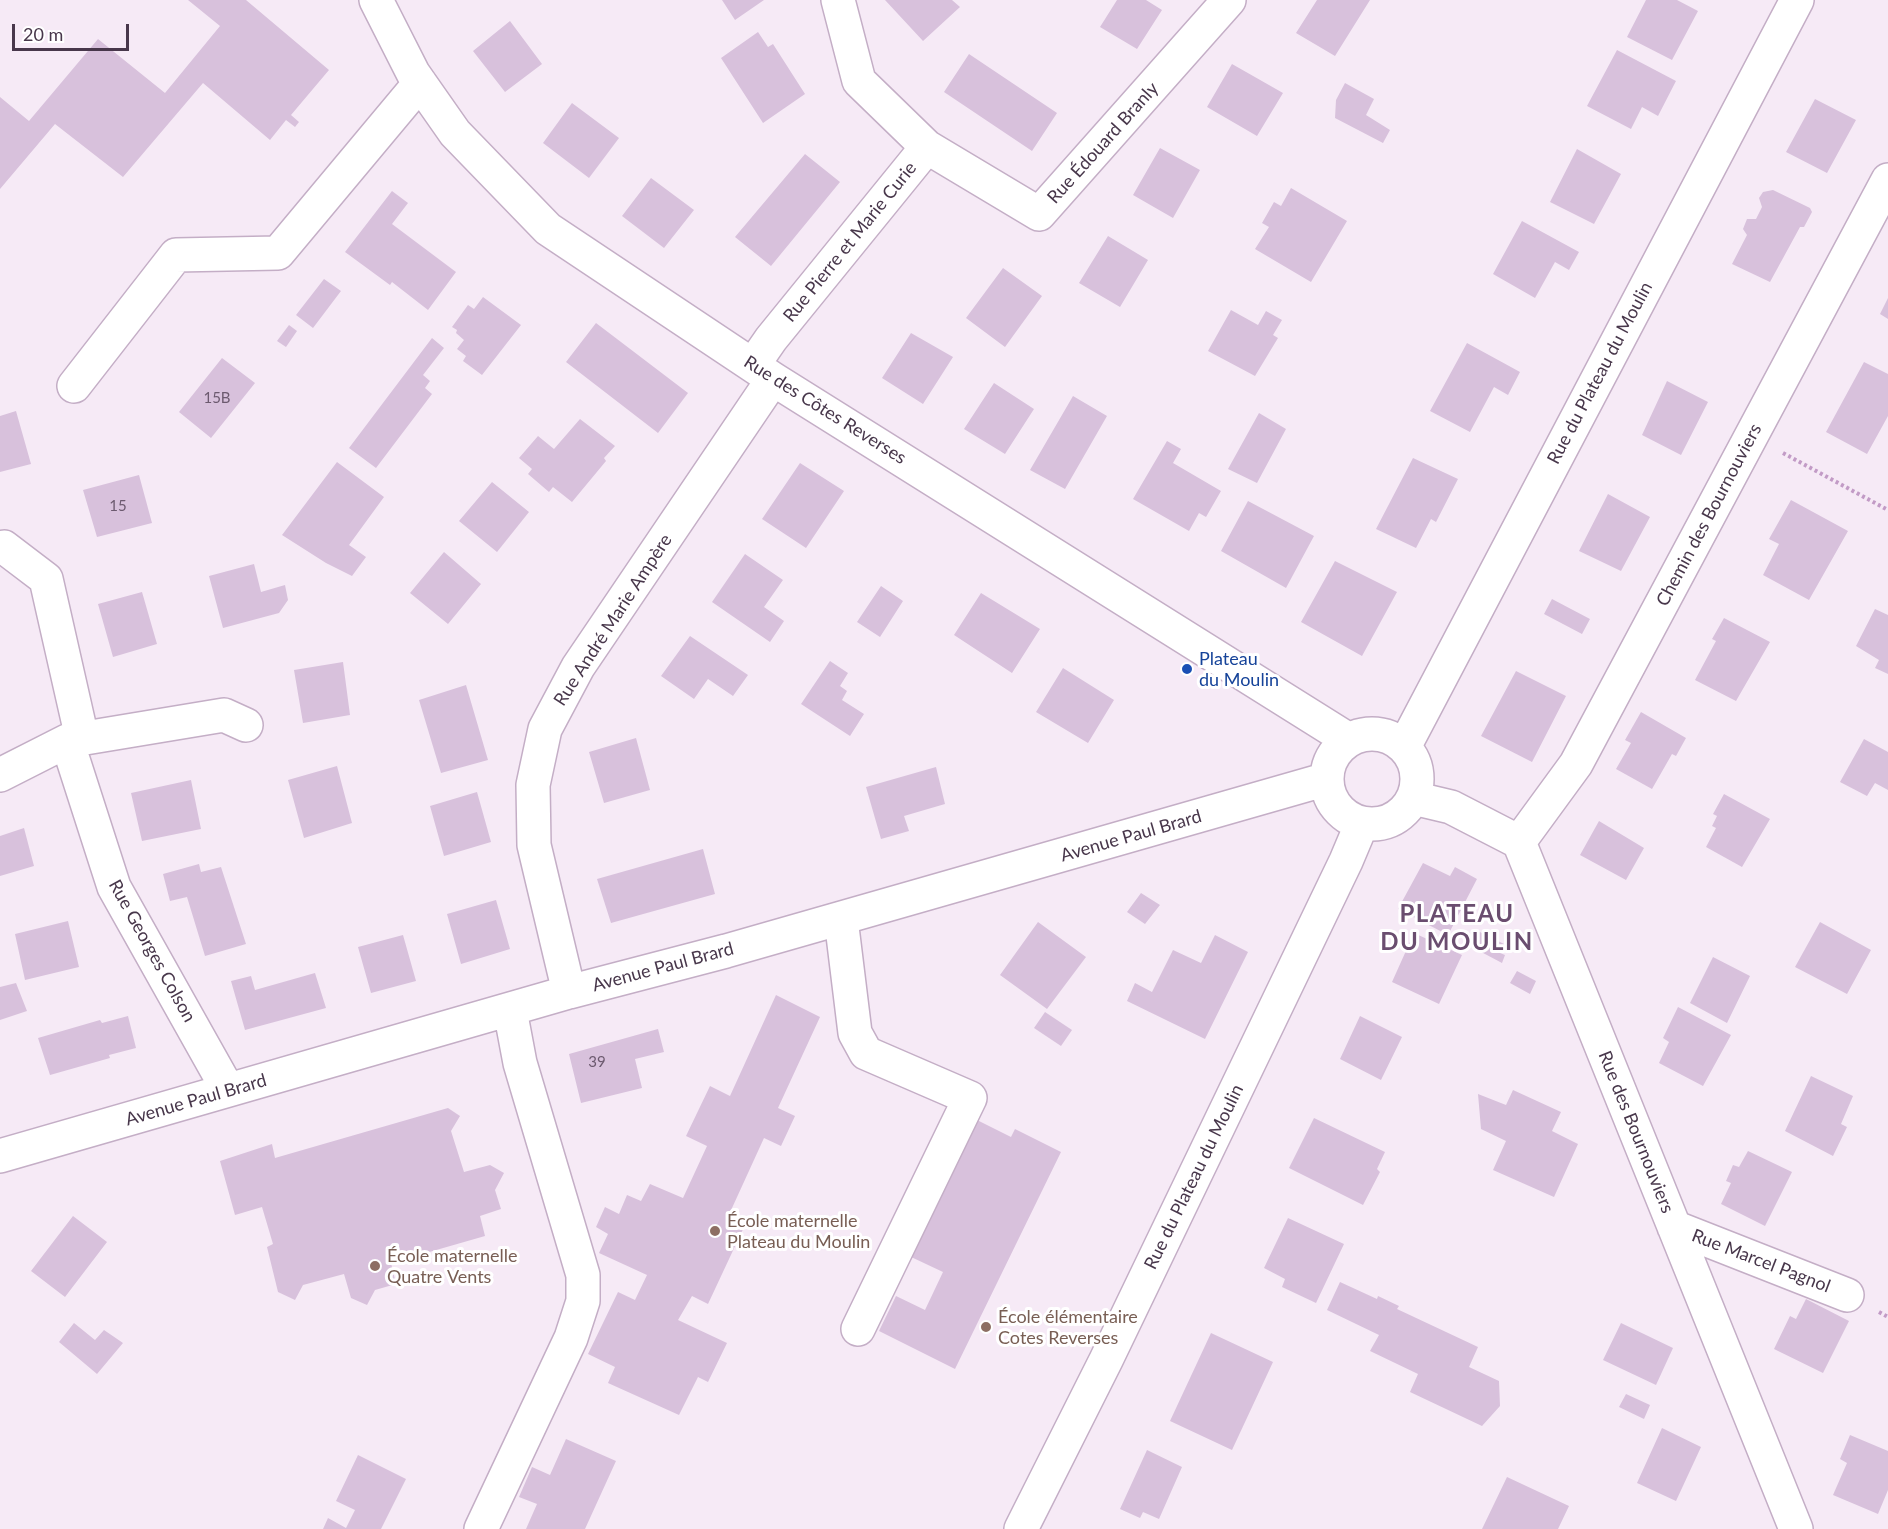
<!DOCTYPE html>
<meta charset="utf-8">
<style>
body{margin:0}
#map{position:relative;width:1888px;height:1529px;overflow:hidden;background:#f6eaf6;font-family:Lato,sans-serif}
canvas{display:block}
.scale{position:absolute;left:12px;top:24px;width:117px;height:27px;box-sizing:border-box;border:3px solid #48374b;border-top:0;padding-left:8px;font-size:18px;line-height:21px;white-space:nowrap;color:#48374b;-webkit-text-stroke:4px #fff;paint-order:stroke}
</style>
<div id="map">
<canvas width="1888" height="1529"></canvas>
<div class="scale">20 m</div>
</div>
<script>
const ctx = document.querySelector('canvas').getContext('2d');
ctx.lineJoin = 'round';
function paint(path, color) { ctx.fillStyle = color; ctx.fill(path, 'evenodd'); }
const shape = rows => new Path2D(rows.map(r => 'M' + r).join(''));
function trace(path, color, width, dash) { ctx.strokeStyle = color; ctx.lineWidth = width; ctx.lineCap = dash ? 'butt' : 'round'; ctx.setLineDash(dash || []); ctx.stroke(path); }
function drawText(font, color, halo, rows, align = 'center') {
  ctx.font = font + ' Lato,sans-serif'; ctx.lineWidth = 6; ctx.setLineDash([]); ctx.textBaseline = 'middle'; ctx.strokeStyle = halo; ctx.fillStyle = color; for (const [text, x, y, turn = 0] of rows) {
    ctx.save(); ctx.translate(x, y); ctx.rotate((+turn || 0) * Math.PI / 180); ctx.textAlign = isNaN(turn) ? turn : align; if (halo) ctx.strokeText(text, 0, 0); ctx.fillText(text, 0, 0); ctx.restore();
  }
}
paint(shape([
 [188,0,246,0,329,70,291,115,299,122,295,127,286,120,270,140,203,83,123,177,55,124,0,189,0,97,29,121,98,39,165,93,220,26],
 [722,0,764,0,735,20],
 [885,0,952,0,960,7,923,41],
 [1117,0,1146,0,1162,10,1137,49,1100,27],
 [1317,0,1370,0,1335,56,1296,33],
 [1646,0,1677,0,1698,11,1672,60,1627,37],
 [510,21,542,64,505,92,473,51],
 [758,32,768,47,773,44,805,94,763,123,721,58],
 [1617,50,1676,81,1658,116,1642,107,1631,129,1587,106],
 [969,54,1057,113,1032,151,944,92],
 [1232,64,1283,93,1257,136,1207,107],
 [1345,83,1374,99,1366,115,1390,130,1383,143,1335,118,1336,100],
 [1815,99,1856,120,1827,173,1786,152],
 [572,103,619,138,589,178,543,143],
 [1160,148,1200,170,1173,218,1133,195],
 [1577,149,1621,174,1594,224,1550,202],
 [805,154,840,182,771,266,735,237],
 [651,178,694,210,664,248,622,216],
 [1291,188,1347,221,1311,282,1255,249,1269,227,1262,223,1274,202,1281,206],
 [1773,190,1810,208,1812,212,1804,227,1800,227,1770,282,1732,264,1747,235,1743,229,1747,219,1756,219,1762,207,1759,198,1763,192],
 [392,191,408,203,392,224,456,272,428,310,392,282,390,285,345,252],
 [1522,221,1579,252,1569,270,1555,262,1535,298,1493,274],
 [1108,236,1148,260,1120,307,1079,283],
 [1003,268,1042,296,1005,347,966,318],
 [324,279,341,291,313,328,296,315],
 [483,297,521,325,482,375,463,361,466,356,457,349,464,340,456,333,457,330,452,327,468,305,474,309],
 [1888,298,1888,319,1880,314],
 [1231,310,1258,325,1266,311,1282,320,1273,335,1278,338,1255,376,1208,351],
 [596,323,688,393,658,433,566,362],
 [289,325,297,331,286,347,277,341],
 [911,333,953,357,923,404,882,378],
 [432,338,444,348,423,375,430,381,425,388,432,394,376,468,349,448],
 [1467,343,1520,372,1508,395,1494,387,1470,432,1430,411],
 [222,358,255,383,211,438,179,412],
 [1864,362,1888,374,1888,416,1867,454,1826,432],
 [1667,381,1708,402,1681,455,1642,435],
 [994,383,1034,409,1005,454,964,429],
 [1073,396,1107,416,1065,489,1030,470],
 [16,411,31,464,0,472,0,416],
 [1259,413,1286,429,1257,483,1228,469],
 [580,419,615,446,604,458,606,461,572,502,553,487,549,492,528,474,532,469,519,458,538,436,554,449],
 [1167,441,1181,449,1173,463,1221,491,1206,517,1199,513,1189,531,1133,499],
 [1413,458,1458,479,1436,522,1431,519,1416,548,1376,529],
 [337,462,384,497,349,545,366,557,352,576,326,563,282,535],
 [800,463,844,491,806,548,762,519],
 [139,475,152,523,97,537,83,490],
 [492,482,529,512,497,552,459,521],
 [1608,494,1650,517,1621,571,1579,551],
 [1791,500,1848,531,1809,600,1763,575,1779,544,1769,539],
 [1248,501,1314,536,1286,588,1221,551],
 [444,552,481,584,448,624,410,593],
 [745,554,783,580,764,607,784,621,770,642,712,602],
 [1335,561,1397,592,1362,656,1301,622],
 [254,564,261,592,285,585,288,600,279,613,223,628,209,576],
 [881,586,903,601,880,637,857,622],
 [142,592,157,644,113,657,98,604],
 [981,593,1040,629,1012,673,954,635],
 [1552,599,1590,619,1582,634,1544,614],
 [1875,609,1888,615,1888,674,1875,668,1879,660,1856,646],
 [1724,618,1770,642,1736,701,1695,680,1716,641,1712,639],
 [690,636,748,675,733,696,708,679,694,699,661,676],
 [830,661,848,673,840,686,847,691,842,700,864,714,850,736,801,704],
 [343,662,350,715,303,723,294,670],
 [1063,668,1114,700,1088,743,1036,712],
 [1516,671,1566,696,1532,762,1481,736],
 [466,685,488,760,441,773,419,700],
 [1641,712,1686,738,1676,756,1672,754,1652,789,1616,769,1631,743,1625,740],
 [636,738,650,790,604,803,589,752],
 [1864,739,1888,752,1888,790,1875,783,1867,796,1840,782],
 [337,766,352,823,304,838,288,780],
 [936,767,945,804,904,816,909,831,881,839,866,787],
 [191,780,201,829,142,841,131,793],
 [477,792,491,842,444,856,430,806],
 [1724,794,1770,819,1742,867,1706,847,1716,828,1712,826,1717,816,1713,814],
 [1599,821,1644,848,1626,880,1580,855],
 [24,828,34,866,0,876,0,836],
 [703,849,715,894,611,923,597,879],
 [1423,863,1450,876,1455,867,1477,879,1448,935,1398,909],
 [199,864,201,872,221,867,246,944,205,956,187,897,170,901,163,874],
 [1141,893,1160,905,1145,924,1127,912],
 [496,900,510,949,461,964,447,914],
 [68,921,79,967,25,980,15,934],
 [1038,922,1086,957,1047,1009,1000,975],
 [1820,922,1871,950,1847,994,1795,967],
 [1476,930,1504,944,1500,953,1505,955,1502,963,1468,945],
 [1414,933,1462,955,1439,1004,1392,982],
 [403,935,416,981,371,993,358,947],
 [1215,935,1248,952,1205,1039,1127,1001,1135,983,1152,992,1173,950,1201,963],
 [1713,957,1750,976,1727,1023,1690,1003],
 [1517,971,1536,981,1530,994,1510,983],
 [315,973,326,1008,245,1030,231,981,251,976,255,990],
 [16,983,27,1011,0,1020,0,987],
 [776,995,820,1017,778,1108,795,1116,781,1146,764,1138,727,1219,744,1227,708,1304,692,1296,678,1320,727,1343,708,1382,698,1377,679,1415,608,1383,615,1367,588,1354,618,1292,635,1300,647,1275,599,1253,608,1234,596,1227,605,1207,619,1214,627,1195,641,1201,650,1184,683,1198,707,1146,686,1136,710,1086,730,1096],
 [1678,1007,1731,1035,1703,1086,1659,1063,1669,1042,1663,1038],
 [1045,1012,1072,1030,1061,1046,1034,1028],
 [128,1016,136,1048,109,1055,110,1058,50,1075,38,1038,100,1020,102,1023],
 [1360,1016,1402,1037,1381,1080,1340,1059],
 [658,1029,664,1052,635,1059,642,1088,581,1103,569,1054],
 [1811,1076,1853,1096,1841,1124,1847,1127,1833,1156,1785,1131],
 [1513,1090,1561,1112,1552,1131,1578,1144,1554,1197,1493,1170,1506,1141,1481,1129,1478,1094,1506,1105],
 [448,1108,460,1116,451,1131,464,1172,490,1165,504,1173,495,1190,501,1209,480,1216,485,1236,391,1263,396,1284,375,1290,367,1305,351,1298,344,1274,303,1285,295,1300,278,1292,267,1247,273,1244,262,1207,235,1215,220,1161,272,1144,275,1158],
 [1314,1118,1385,1152,1377,1169,1380,1172,1363,1205,1289,1168],
 [977,1120,1011,1137,1015,1129,1061,1152,955,1369,879,1331,896,1296,925,1310,943,1272,909,1256],
 [1748,1151,1792,1172,1765,1226,1721,1204,1731,1183,1726,1181,1733,1165,1739,1167],
 [73,1216,107,1242,65,1297,31,1271],
 [1288,1218,1344,1244,1316,1303,1282,1287,1285,1279,1264,1268],
 [1340,1282,1377,1299,1378,1296,1399,1306,1397,1309,1478,1347,1469,1367,1499,1381,1500,1406,1482,1426,1410,1392,1418,1374,1370,1351,1379,1335,1327,1310],
 [1806,1299,1849,1321,1823,1373,1774,1349,1790,1316,1796,1319],
 [74,1323,95,1340,104,1330,123,1343,97,1374,59,1342],
 [1621,1323,1673,1348,1656,1385,1603,1360],
 [1211,1333,1273,1362,1232,1450,1170,1421],
 [1626,1394,1650,1405,1644,1419,1619,1407],
 [1662,1428,1701,1447,1676,1501,1637,1483],
 [1850,1435,1888,1451,1888,1490,1878,1514,1833,1495,1847,1463,1840,1459],
 [566,1439,616,1461,585,1529,526,1529,537,1504,519,1497,532,1467,550,1475],
 [1147,1450,1182,1467,1159,1519,1143,1512,1140,1518,1120,1509],
 [358,1455,406,1479,381,1529,323,1529,328,1518,346,1528,355,1510,336,1501],
 [1507,1477,1569,1506,1558,1529,1482,1529]
]), '#d8c1dc');
const minor = shape([
 [376,0,413,73,455,133,548,229,773,379,1349,740],
 [927,147,1039,214,1229,0],
 [753,365,771,339,927,147,859,81,838,0],
 [74,386,176,255,278,253,420,83],
 [0,548,4,547,46,579,82,738],
 '1327 779a45 45 0 1 1 90 0a45 45 0 1 1-90 0Z',
 [67,741,224,715,246,725],
 [1404,747,1797,0],
 [0,775,67,741,114,887,228,1090],
 [1413,798,1451,807,1519,842,1796,1529],
 [1519,842,1576,764,1888,180],
 [841,919,855,1033,866,1053,970,1098,858,1329],
 [569,992,534,845,533,785,545,729,578,667,773,379],
 [0,1156,569,992,726,951,1327,779],
 [1674,1227,1847,1295],
 [481,1529,571,1338,583,1301,583,1275,520,1063,510,1010],
 [1021,1529,1106,1360,1346,861,1362,823]
]);
trace(minor, '#c4aec6', 36);
trace(shape([
 [1783,453,1888,510],
 [1879,1312,1888,1317]
]), '#c29bc6', 4, [3, 3]);
trace(minor, '#fff', 33);
for (const [x, y, r, color] of [
 [1187,669,6,"#1a4fb4"],
 [715,1231,6,"#8d6e63"],
 [375,1266,6,"#8d6e63"],
 [986,1327,6,"#8d6e63"]
]) { const dot = new Path2D(); dot.arc(x, y, r, 0, 2 * Math.PI); ctx.fillStyle = color; ctx.fill(dot); trace(dot, '#fff', 2); }
drawText('15px', '#6c5a6f', null, [
 ["15B",217,398],
 ["15",118,506],
 ["39",597,1062]
]);
drawText('18px', '#48374b', '#fff', [
 ["Rue Édouard Branly",1103,143,-48],
 ["Rue Pierre et Marie Curie",850,242,-51],
 ["Rue du Plateau du Moulin",1600,373,-62],
 ["Rue des Côtes Reverses",825,410,32],
 ["Chemin des Bournouviers",1709,515,-62],
 ["Rue André Marie Ampère",613,620,-57],
 ["Avenue Paul Brard",1131,836,-16],
 ["Rue Georges Colson",152,951,61],
 ["Avenue Paul Brard",663,967,-15],
 ["Avenue Paul Brard",196,1100,-16],
 ["Rue des Bournouviers",1636,1132,68],
 ["Rue du Plateau du Moulin",1194,1177,-64],
 ["Rue Marcel Pagnol",1761,1261,21]
]);
drawText('18px', '#164399', '#fff', [
 ["Plateau",1199,659],
 ["du Moulin",1199,680]
], 'left');
drawText('18px', '#785e54', '#fff', [
 ["École maternelle",727,1221],
 ["Plateau du Moulin",727,1242],
 ["École maternelle",387,1256],
 ["Quatre Vents",387,1277],
 ["École élémentaire",998,1317],
 ["Cotes Reverses",998,1338]
], 'left');
ctx.letterSpacing = '1.5px';
drawText('bold 24px', '#6a4d6f', '#fff', [
 ["PLATEAU",1457,914],
 ["DU MOULIN",1457,942]
]);
ctx.letterSpacing = '0px';
</script>
